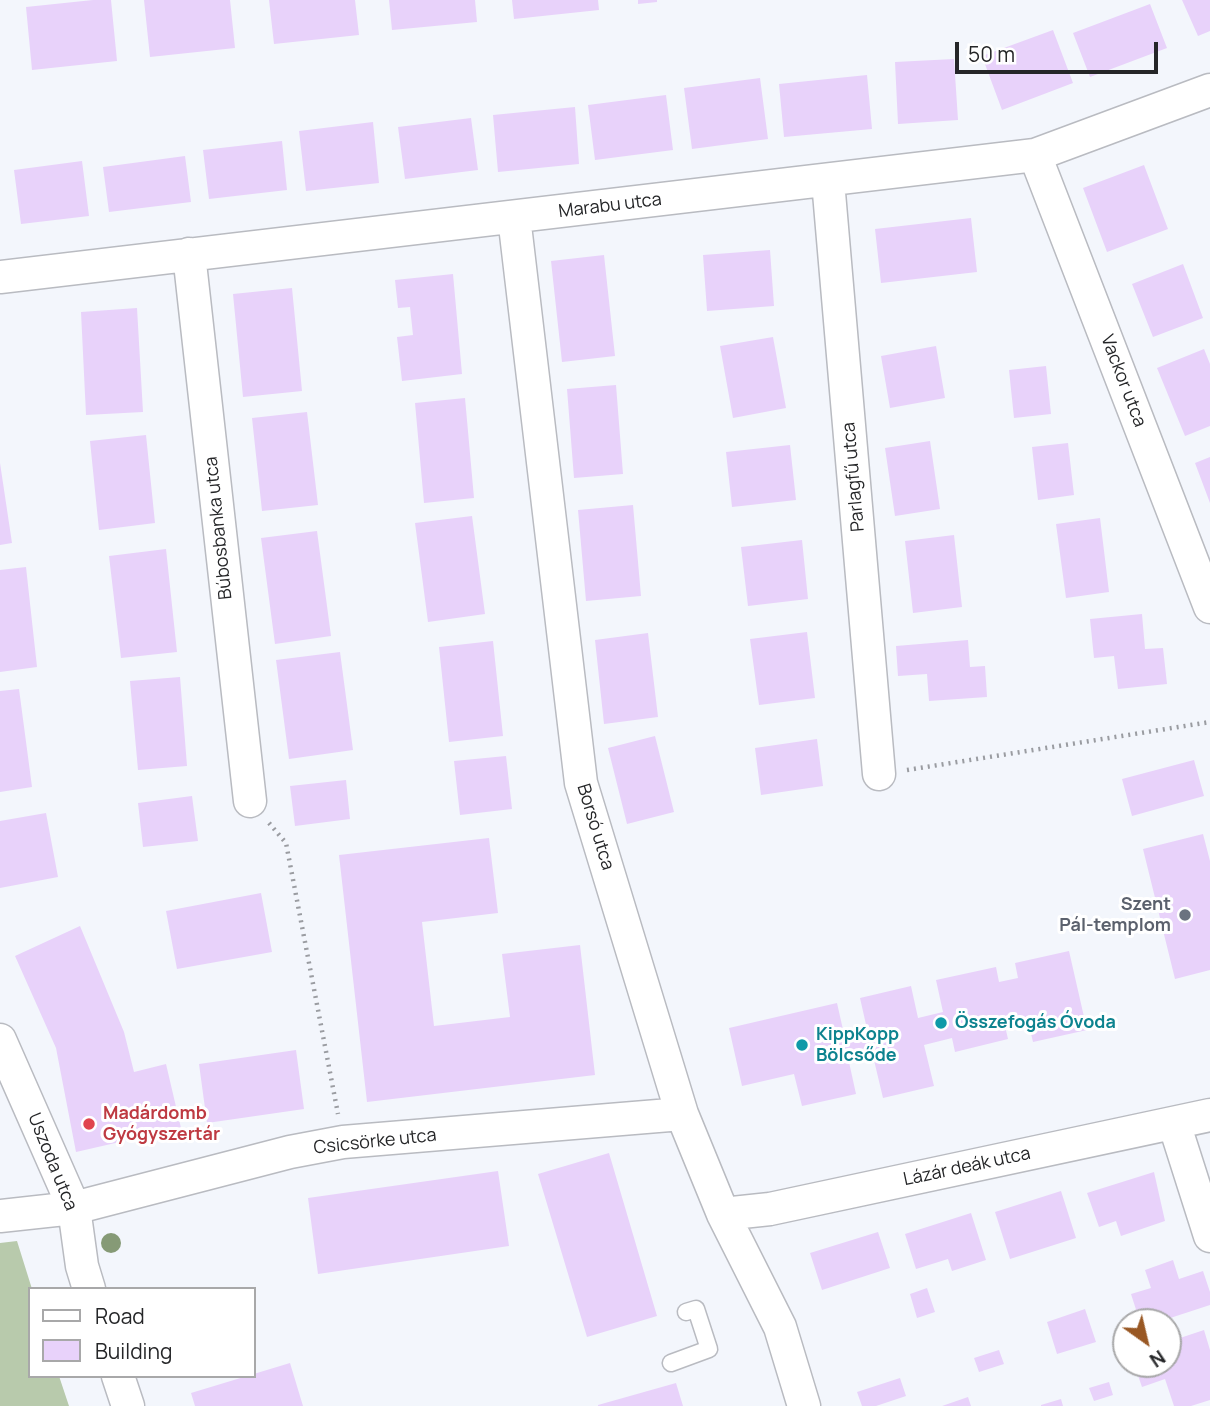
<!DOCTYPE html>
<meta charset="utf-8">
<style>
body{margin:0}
#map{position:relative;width:1210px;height:1406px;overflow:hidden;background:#f3f6fc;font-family:Manrope,sans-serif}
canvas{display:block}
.legend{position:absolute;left:28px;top:1287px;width:228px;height:91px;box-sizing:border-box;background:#fff;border:2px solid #a8a8a9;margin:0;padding:9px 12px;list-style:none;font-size:21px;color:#252628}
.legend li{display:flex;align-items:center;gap:14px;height:35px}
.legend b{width:35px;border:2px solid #a8a8a9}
.north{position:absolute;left:1112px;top:1308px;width:70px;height:70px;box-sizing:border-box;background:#fff;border:2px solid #a8a8a9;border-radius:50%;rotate:146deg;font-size:19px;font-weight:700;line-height:28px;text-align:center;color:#252628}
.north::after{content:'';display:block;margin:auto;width:24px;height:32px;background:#995824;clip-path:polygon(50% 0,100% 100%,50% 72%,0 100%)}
.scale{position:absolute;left:955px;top:42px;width:203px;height:32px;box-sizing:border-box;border:4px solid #252628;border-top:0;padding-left:9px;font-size:21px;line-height:24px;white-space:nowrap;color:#252628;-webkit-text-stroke:5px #fff;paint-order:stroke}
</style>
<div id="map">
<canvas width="1210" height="1406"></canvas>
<ul class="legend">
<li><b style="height:9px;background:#fff"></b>Road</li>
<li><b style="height:19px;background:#e8d2fa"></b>Building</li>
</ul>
<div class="north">N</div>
<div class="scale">50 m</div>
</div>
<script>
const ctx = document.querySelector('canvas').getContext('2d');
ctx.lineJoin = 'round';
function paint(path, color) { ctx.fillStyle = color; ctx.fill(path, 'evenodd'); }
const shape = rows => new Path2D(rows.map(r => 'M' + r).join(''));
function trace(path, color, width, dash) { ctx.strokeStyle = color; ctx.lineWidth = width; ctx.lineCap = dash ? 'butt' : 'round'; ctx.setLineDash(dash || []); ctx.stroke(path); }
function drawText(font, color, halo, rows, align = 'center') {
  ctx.font = font + ' Manrope,sans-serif'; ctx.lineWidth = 6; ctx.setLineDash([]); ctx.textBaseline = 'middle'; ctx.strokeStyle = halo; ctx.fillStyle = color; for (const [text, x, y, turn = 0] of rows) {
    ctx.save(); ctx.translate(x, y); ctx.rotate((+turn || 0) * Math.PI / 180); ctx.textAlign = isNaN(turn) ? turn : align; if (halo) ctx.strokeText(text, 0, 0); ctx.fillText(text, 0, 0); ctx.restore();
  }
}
paint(shape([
 [17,1241,32,1289,30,1376,59,1376,69,1406,0,1406,0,1243]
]), '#b8caac');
paint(shape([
 [93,0,111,0,117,61,32,70,26,7],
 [144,0,230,0,235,48,150,57],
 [269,0,355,0,359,35,274,44],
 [389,0,475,0,477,22,392,30],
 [512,0,598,0,599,10,514,19],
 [638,0,657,0,657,2,638,4],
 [1182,0,1210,0,1210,31,1198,36],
 [1150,4,1167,48,1090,77,1073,33],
 [1053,30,1073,83,1002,110,982,56],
 [954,59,958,120,898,124,895,62],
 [867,75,872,129,784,137,779,84],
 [760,78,768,139,692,149,684,88],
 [666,95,673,150,595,160,588,105],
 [575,107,579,164,498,172,493,115],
 [471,118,478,170,405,179,398,127],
 [373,122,379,183,306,191,299,131],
 [282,141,287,190,209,199,203,150],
 [185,156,191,202,109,212,103,167],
 [82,161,89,216,21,224,14,170],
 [1144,165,1168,229,1107,252,1083,188],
 [971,218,977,272,881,283,875,229],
 [770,250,774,306,707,311,703,255],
 [604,255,615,356,562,362,551,261],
 [1183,264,1203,318,1153,337,1132,284],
 [453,274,462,374,402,381,397,337,413,335,410,307,398,308,395,280],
 [292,288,302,391,243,397,233,294],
 [137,308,143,412,86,415,81,312],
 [773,337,786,408,733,418,720,346],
 [936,346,945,398,890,408,881,356],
 [1204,349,1210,364,1210,426,1185,436,1157,368],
 [1046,366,1051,414,1014,418,1009,370],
 [616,385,623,474,574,478,567,389],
 [465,398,474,498,424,503,415,403],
 [307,412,318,505,262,511,252,418],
 [146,435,155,523,99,530,90,441],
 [930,441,940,509,895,516,885,448],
 [1068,443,1074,495,1038,500,1032,447],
 [790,445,796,500,732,507,726,452],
 [1210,457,1210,503,1195,463],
 [0,463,12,543,0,545],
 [633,505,641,596,586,601,578,510],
 [472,516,485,614,428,622,415,523],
 [1100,518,1109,592,1066,598,1056,524],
 [317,531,331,636,275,644,261,538],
 [954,535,962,607,913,613,905,541],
 [802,540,808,599,748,606,741,547],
 [166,549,177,652,121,658,109,556],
 [26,567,37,667,0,672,0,570],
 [1142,614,1145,649,1163,648,1167,684,1118,689,1114,656,1094,658,1090,619],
 [807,632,815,698,759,705,750,639],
 [648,633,658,717,604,724,595,640],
 [968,640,970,667,985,666,987,697,929,701,927,674,898,676,896,646],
 [493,641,503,736,449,742,439,647],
 [340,652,353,750,289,759,276,660],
 [180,677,187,766,138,770,130,681],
 [19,689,32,787,0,792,0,691],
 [655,736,674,812,627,824,608,748],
 [817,739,823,786,761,795,755,748],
 [506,756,512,809,460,815,454,761],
 [1194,760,1204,796,1132,816,1122,779],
 [346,780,350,819,295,826,290,786],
 [192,796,198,841,143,847,138,803],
 [46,813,58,877,0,888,0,821],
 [1203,834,1210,861,1210,970,1175,979,1143,849],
 [489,838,498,913,422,922,434,1026,510,1017,502,954,580,945,595,1075,367,1102,339,855],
 [261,893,272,952,177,969,166,911],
 [80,926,124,1032,134,1072,166,1064,181,1128,76,1152,56,1048,15,956],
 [1069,951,1087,1030,1033,1042,1028,1021,1005,1026,1008,1039,955,1052,952,1038,924,1045,934,1086,883,1098,873,1056,849,1062,856,1094,802,1106,794,1074,742,1086,729,1028,837,1003,844,1034,867,1029,860,998,911,986,918,1018,943,1012,936,980,996,967,999,982,1018,978,1015,963],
 [296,1050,304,1109,207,1123,199,1064],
 [609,1153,657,1316,587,1337,538,1174],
 [498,1171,509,1246,318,1274,308,1198],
 [1154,1172,1165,1221,1121,1236,1116,1221,1099,1227,1087,1193],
 [1061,1191,1076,1238,1010,1259,995,1212],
 [971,1213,986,1260,952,1271,948,1259,916,1269,905,1234],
 [878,1232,890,1268,822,1290,810,1253],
 [1173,1260,1179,1279,1203,1271,1210,1292,1210,1305,1158,1322,1140,1322,1131,1294,1151,1288,1145,1270],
 [927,1288,935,1312,917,1318,910,1294],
 [1085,1309,1096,1342,1057,1354,1047,1322],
 [1204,1330,1210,1350,1210,1400,1191,1406,1174,1406,1165,1379,1142,1387,1134,1364,1168,1364,1168,1336,1172,1334,1174,1340],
 [999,1350,1004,1364,979,1372,974,1358],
 [290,1363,303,1406,195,1406,191,1393],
 [900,1378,906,1396,876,1406,862,1406,857,1392],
 [1109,1382,1113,1395,1094,1401,1089,1388],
 [676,1383,683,1406,598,1406,598,1405],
 [968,1397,971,1406,942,1406],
 [1061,1399,1063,1406,1041,1406,1041,1405]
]), '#e8d2fa');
const service = shape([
 [671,1363,709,1349,696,1309,686,1312]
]);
const minor = shape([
 [1035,155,1210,607],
 [828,181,879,774],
 [514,217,581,783,682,1114,723,1214,780,1327,804,1406],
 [189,254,250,801],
 [0,277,1035,155,1210,90],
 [0,1040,74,1208,82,1266,89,1289],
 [1174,1123,1210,1236],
 [723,1214,770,1209,1210,1115],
 [0,1216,74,1208,290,1152,343,1142,682,1114],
 [118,1376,128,1406]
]);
trace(service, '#b9bbc1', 19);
trace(minor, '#b9bbc1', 35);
trace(shape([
 [907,770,1210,722],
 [269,823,286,843,338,1114]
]), '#9a9ca1', 4.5, [2, 5]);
trace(service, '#fff', 16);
trace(minor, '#fff', 32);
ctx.fillStyle = '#869a76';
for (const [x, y] of [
 [111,1243]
]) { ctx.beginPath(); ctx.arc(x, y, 10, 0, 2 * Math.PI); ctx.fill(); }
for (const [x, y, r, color] of [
 [1185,915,7,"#6b7280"],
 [941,1023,7,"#0f9aa8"],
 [802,1045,7,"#0f9aa8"],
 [89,1124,7,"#e0444e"]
]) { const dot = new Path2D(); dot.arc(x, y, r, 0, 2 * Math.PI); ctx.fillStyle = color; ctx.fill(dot); trace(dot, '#fff', 2.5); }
drawText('18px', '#252628', '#fff', [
 ["Marabu utca",610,206,-7],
 ["Vackor utca",1123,381,69],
 ["Parlagfű utca",854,477,-95],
 ["Búbosbanka utca",219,528,-96],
 ["Borsó utca",595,827,73],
 ["Csicsörke utca",375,1142,-6],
 ["Uszoda utca",52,1162,68],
 ["Lázár deák utca",967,1167,-12]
]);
drawText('bold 18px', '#5b616d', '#fff', [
 ["Szent",1171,905],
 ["Pál-templom",1171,926]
], 'right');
drawText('bold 18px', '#0d838f', '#fff', [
 ["Összefogás Óvoda",955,1023],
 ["KippKopp",816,1035],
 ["Bölcsőde",816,1056]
], 'left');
drawText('bold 18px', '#be3a42', '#fff', [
 ["Madárdomb",103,1114],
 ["Gyógyszertár",103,1135]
], 'left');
</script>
